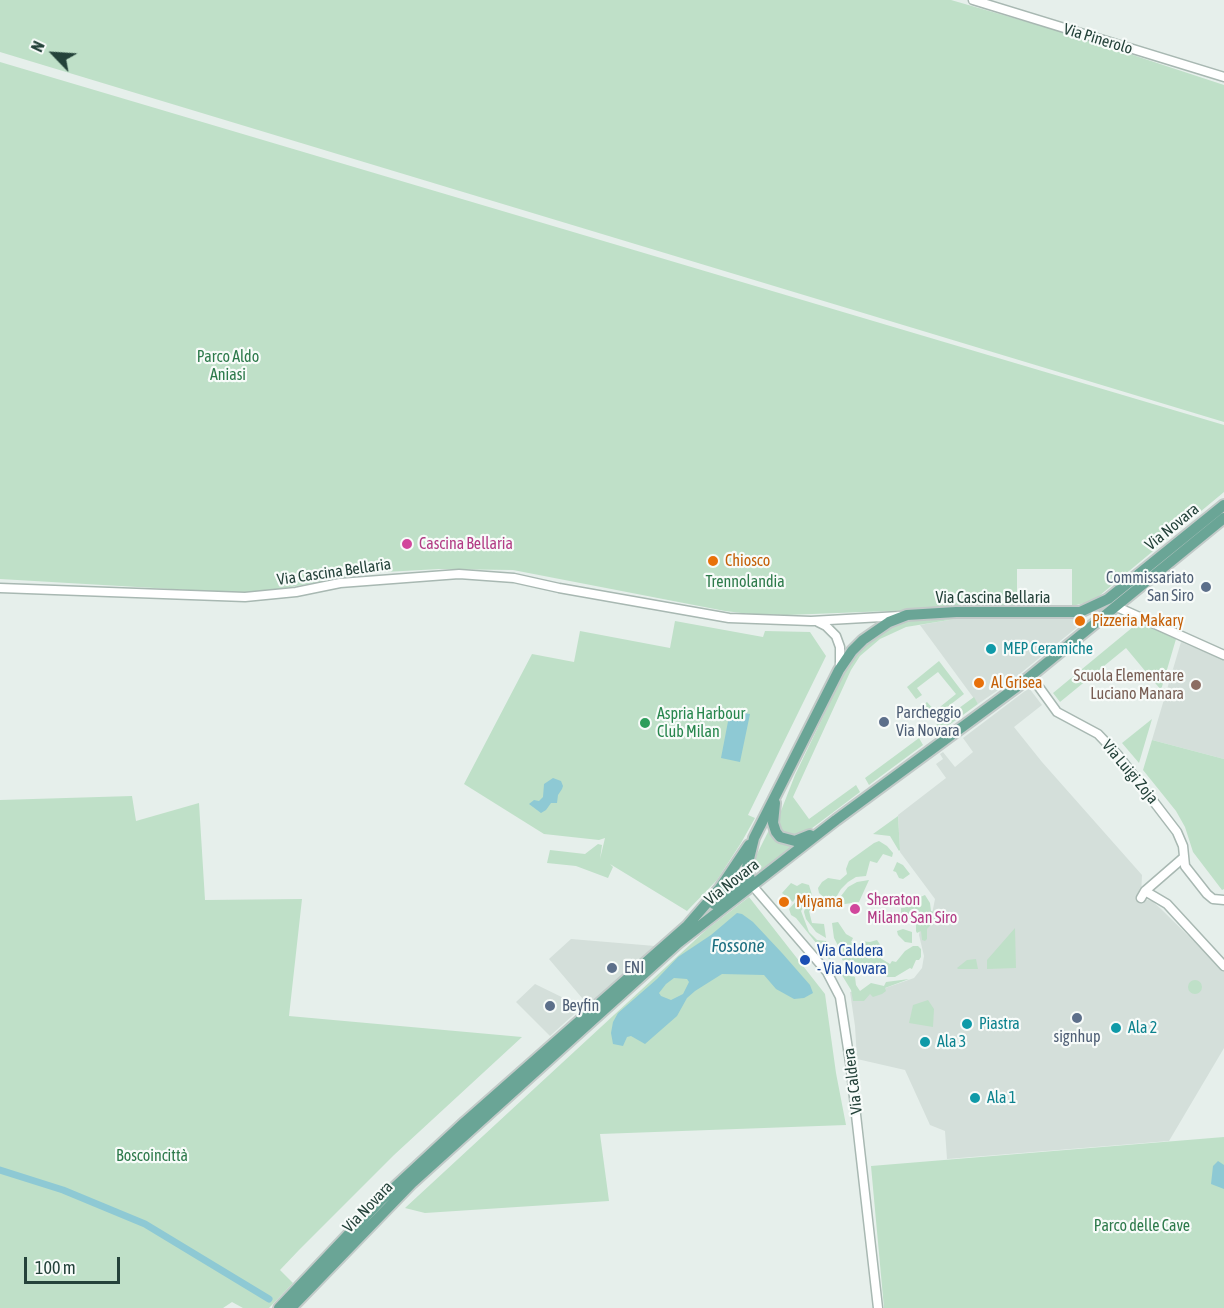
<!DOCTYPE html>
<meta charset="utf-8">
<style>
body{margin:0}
#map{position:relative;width:1224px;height:1308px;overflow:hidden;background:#e6efeb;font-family:"Asap Condensed",sans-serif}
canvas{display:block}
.north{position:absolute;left:24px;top:24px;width:60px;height:60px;-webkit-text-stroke:4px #f7fbf9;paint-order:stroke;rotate:295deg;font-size:16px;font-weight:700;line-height:24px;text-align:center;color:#24423a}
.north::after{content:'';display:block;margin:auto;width:21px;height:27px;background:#24423a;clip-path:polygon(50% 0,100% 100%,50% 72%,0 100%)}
.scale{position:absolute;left:24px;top:1257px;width:96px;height:27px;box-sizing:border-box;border:3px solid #24423a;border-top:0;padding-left:8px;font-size:18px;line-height:21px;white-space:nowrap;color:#24423a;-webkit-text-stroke:4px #f7fbf9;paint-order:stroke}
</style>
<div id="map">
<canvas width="1224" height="1308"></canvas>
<div class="north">N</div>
<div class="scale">100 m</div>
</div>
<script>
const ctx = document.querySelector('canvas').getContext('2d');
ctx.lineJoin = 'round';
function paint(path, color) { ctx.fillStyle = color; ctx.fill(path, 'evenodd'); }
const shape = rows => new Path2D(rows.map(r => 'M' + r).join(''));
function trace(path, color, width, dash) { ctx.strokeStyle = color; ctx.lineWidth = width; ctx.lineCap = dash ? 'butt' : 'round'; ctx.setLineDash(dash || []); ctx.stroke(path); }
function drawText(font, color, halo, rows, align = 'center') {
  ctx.font = font + ' "Asap Condensed",sans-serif'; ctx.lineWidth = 4.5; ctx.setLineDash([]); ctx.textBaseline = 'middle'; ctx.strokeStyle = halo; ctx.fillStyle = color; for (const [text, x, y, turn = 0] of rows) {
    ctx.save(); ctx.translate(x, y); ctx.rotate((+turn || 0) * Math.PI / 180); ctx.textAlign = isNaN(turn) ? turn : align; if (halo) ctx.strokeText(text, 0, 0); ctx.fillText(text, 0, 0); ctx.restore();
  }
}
paint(shape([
 [1052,616,1083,616,1086,620,1011,681,978,704,920,625,955,619],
 [1181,642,1224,660,1224,759,1152,740],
 [1029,688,1042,705,1014,727,1042,762,1142,875,1141,898,1152,901,1161,909,1224,971,1224,1048,1169,1141,947,1159,945,1131,930,1125,905,1070,857,1059,855,1026,850,992,877,991,914,978,922,968,924,956,919,935,920,929,932,914,935,899,900,852,898,815,946,778,936,764,943,759,940,754,943,752,955,767,973,752,963,738],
 [571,939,655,946,588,1005,549,959],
 [535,984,582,1007,550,1036,516,1002]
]), '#d4dfda');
paint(shape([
 [0,0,951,0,1069,34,1224,85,1224,422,0,52],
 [0,62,1224,425,1224,492,1093,601,1072,606,1072,569,1017,569,1017,606,787,615,750,614,725,611,513,570,439,569,367,573,280,589,240,593,0,579],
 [955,619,906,627,880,639,860,656,851,670,793,797,809,819,856,785,860,792,803,835,795,838,784,835,778,827,779,816,795,775,848,665,854,657,872,638,896,624,909,621],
 [675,621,763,637,765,631,810,632,826,656,748,815,755,818,741,843,717,880,687,911,610,864,613,867,608,878,576,866,547,863,550,850,585,854,598,844,602,845,600,859,605,838,599,840,544,834,464,784,532,654,574,662,580,631,670,648],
 [1139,622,1176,639,1161,690,1126,648,1060,702,1053,693],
 [939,661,964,694,932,719,922,706,927,702,935,711,956,694,938,672,917,688,922,695,916,699,907,687],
 [974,697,978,704,941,731,936,725],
 [1152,719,1139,763,1122,743],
 [919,738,923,745,869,785,865,778],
 [1152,740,1224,759,1224,889,1222,890,1193,852,1185,827,1176,811,1143,770],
 [132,796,136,821,199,803,205,900,302,899,289,1016,522,1037,394,1155,299,1250,280,1270,293,1283,269,1308,243,1308,232,1302,223,1308,0,1308,0,800],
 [898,816,900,850,899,851,890,836,873,834],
 [772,824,798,845,762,871,759,871,755,865,756,856],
 [879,841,887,846,893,853,892,857,883,854,877,863,870,861,866,876,856,877,848,882,841,889,835,899,828,901,819,893,818,888,822,882,828,878,840,880,847,874,846,869,849,861,874,843],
 [897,862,903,865,910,874,903,879,899,878,896,872,893,871],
 [869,880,859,902,838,905,841,896,848,887,857,882],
 [791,883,797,886,802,883,809,885,812,895,811,900,818,900,824,905,824,907,821,907,821,905,816,905,809,911,812,923,824,924,826,938,816,932,806,919,804,912,806,904,801,911,809,932,817,940,826,941,832,952,831,958,829,959,796,918,791,915,789,909,800,897,797,895,793,902,782,893],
 [925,895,930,903,931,911,941,914,927,929,927,939,925,941,922,940,921,931,917,933,916,931,916,923,901,916,901,908,907,907,909,904,912,905,911,901],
 [749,897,825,994,836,1073,846,1125,600,1134,609,1201,425,1213,405,1208,706,930],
 [838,922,846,934,853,938,851,942,858,945,855,950,848,948,846,955,843,955,834,938,832,923],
 [1015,928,1016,968,987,969,987,960],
 [903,929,912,932,912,943,905,942,898,935,897,931],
 [877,940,881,946,877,951,872,949,866,954,858,950,860,941,870,942],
 [913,946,918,946,921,949,921,957,919,960,916,960,912,969,910,968,895,977,887,977,883,971,868,971,868,965,866,963,861,966,856,962,851,963,842,960,843,957,857,954,867,955,872,953,890,964,892,961,896,962,905,951],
 [976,959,978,969,958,969,957,968,967,960],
 [838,965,849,969,848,974,855,977,856,985,860,991,871,983,884,986,886,982,909,979,885,988,886,991,882,994,873,997,870,994,864,1001,853,1001,851,990,837,967],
 '1188 987a7 7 0 1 1 14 0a7 7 0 1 1-14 0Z',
 [928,1000,934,1009,933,1027,909,1023,913,1005],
 [1224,1137,1224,1308,884,1308,871,1166]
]), '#bfe0c8');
paint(shape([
 [730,711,750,714,740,762,721,758],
 [553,778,561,781,563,786,562,789,558,795,557,803,551,803,546,810,541,813,529,804,534,800,539,801,543,797,544,784],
 [737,913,742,914,753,922,782,953,810,985,813,993,804,998,794,999,776,989,764,975,722,974,695,991,687,998,677,1016,645,1044,631,1036,627,1037,623,1046,613,1044,611,1033,613,1022,618,1013,657,979,678,957,711,935],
 [674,978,687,979,689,982,683,994,671,1000,661,996,659,993,666,984],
 [1218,1161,1224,1165,1224,1189,1211,1184,1213,1166]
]), '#8ec9d4');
trace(shape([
 [0,1170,63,1190,145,1224,269,1299]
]), '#8ec9d4', 7);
const minor = shape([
 [973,0,1224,77],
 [0,588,245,597,296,592,340,583,459,574,514,578,559,588,729,618,811,621,900,616],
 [1117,607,1224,655],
 [818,622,826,626,836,636,840,647,840,668],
 [1031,676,1057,712,1098,734,1118,755,1177,832,1183,846,1185,866,1207,894,1213,899,1224,900],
 [751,884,827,972,840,997,850,1062,878,1308],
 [1145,891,1167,904,1224,966],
 [1141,898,1145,891,1183,858]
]);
const major = shape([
 [775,803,773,823,776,832,780,837,795,841,810,835],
 [751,884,747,867,754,838,839,670,852,651,863,640,889,622,907,615,956,612,1080,612,1108,599,1224,505],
 [714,904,736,885,751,884],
 [279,1308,381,1200,465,1122,687,926,720,888,749,845],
 [291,1308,412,1183,678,943,836,820,1022,683,1224,518]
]);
trace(minor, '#a8b8b2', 11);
trace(major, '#c2cac8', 14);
trace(minor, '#fff', 8);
trace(major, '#6aa596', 10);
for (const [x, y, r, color] of [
 [407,544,6,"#d1479c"],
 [713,561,6,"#e8710a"],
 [1206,587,6,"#5c6f8a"],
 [1080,621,6,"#e8710a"],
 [991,649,6,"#0f9aa8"],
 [979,683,6,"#e8710a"],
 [1196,685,6,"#8d6e63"],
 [884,722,6,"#5c6f8a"],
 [645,723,6,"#2e9e5b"],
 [784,902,6,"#e8710a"],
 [855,909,6,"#d1479c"],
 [805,960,6,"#1a4fb4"],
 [612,968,6,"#5c6f8a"],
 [550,1006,6,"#5c6f8a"],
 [1077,1018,6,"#5c6f8a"],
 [967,1024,6,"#0f9aa8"],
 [1116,1028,6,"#0f9aa8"],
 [925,1042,6,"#0f9aa8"],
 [975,1098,6,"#0f9aa8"]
]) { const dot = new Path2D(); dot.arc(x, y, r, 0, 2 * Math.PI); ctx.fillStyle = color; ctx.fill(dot); trace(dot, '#f7fbf9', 2); }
drawText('16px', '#24423a', '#f7fbf9', [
 ["Via Pinerolo",1098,39,17],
 ["Via Novara",1172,527,-39],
 ["Via Cascina Bellaria",334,572,-8],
 ["Via Cascina Bellaria",993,598],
 ["Via Luigi Zoja",1130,772,50],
 ["Via Novara",732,882,-38],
 ["Via Caldera",853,1081,-97],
 ["Via Novara",368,1207,-46]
]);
drawText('16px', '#2d7a4b', '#f7fbf9', [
 ["Parco Aldo",228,357],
 ["Aniasi",228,375],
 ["Trennolandia",745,582],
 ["Boscoincittà",152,1156],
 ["Parco delle Cave",1142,1226]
]);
drawText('16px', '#b23c85', '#f7fbf9', [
 ["Cascina Bellaria",419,544],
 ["Sheraton",867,900],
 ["Milano San Siro",867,918]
], 'left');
drawText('16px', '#c56008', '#f7fbf9', [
 ["Chiosco",725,561],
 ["Pizzeria Makary",1092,621],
 ["Al Grisea",991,683],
 ["Miyama",796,902]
], 'left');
drawText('16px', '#4e5e75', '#f7fbf9', [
 ["Commissariato",1194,578,"right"],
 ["San Siro",1194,596,"right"],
 ["Parcheggio",896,713],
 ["Via Novara",896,731],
 ["ENI",624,968],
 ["Beyfin",562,1006],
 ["signhup",1077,1037,"center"]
], 'left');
drawText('16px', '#0d838f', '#f7fbf9', [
 ["MEP Ceramiche",1003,649],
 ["Piastra",979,1024],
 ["Ala 2",1128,1028],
 ["Ala 3",937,1042],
 ["Ala 1",987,1098]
], 'left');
drawText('16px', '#785e54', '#f7fbf9', [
 ["Scuola Elementare",1184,676],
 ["Luciano Manara",1184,694]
], 'right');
drawText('16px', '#27864d', '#f7fbf9', [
 ["Aspria Harbour",657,714],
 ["Club Milan",657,732]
], 'left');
drawText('16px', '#164399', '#f7fbf9', [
 ["Via Caldera",817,951],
 ["- Via Novara",817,969]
], 'left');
drawText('italic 18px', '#1c6f80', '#f7fbf9', [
 ["Fossone",738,946]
]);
</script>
